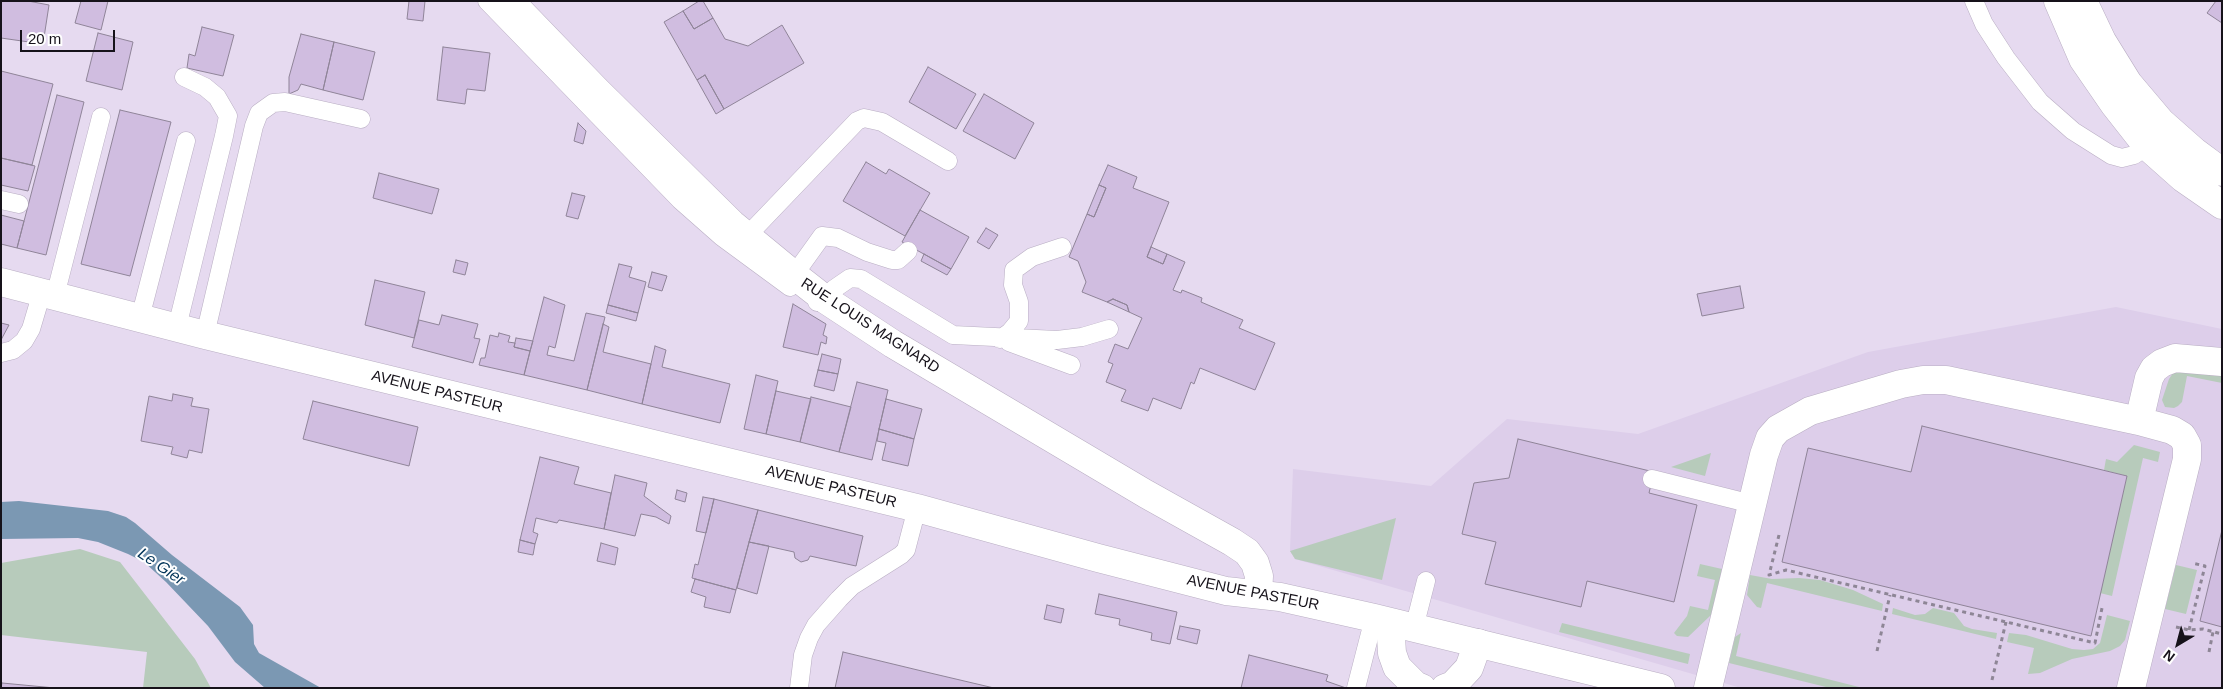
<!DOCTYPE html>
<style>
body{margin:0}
#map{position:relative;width:2223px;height:689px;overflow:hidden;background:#e6daf0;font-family:Arial,sans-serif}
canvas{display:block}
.frame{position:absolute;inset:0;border:2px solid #16121a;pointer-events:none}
.north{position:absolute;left:2153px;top:619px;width:50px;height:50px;-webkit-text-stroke:4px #fff;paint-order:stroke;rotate:217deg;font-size:14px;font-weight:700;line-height:20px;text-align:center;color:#16121a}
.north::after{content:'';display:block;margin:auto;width:18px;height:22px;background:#16121a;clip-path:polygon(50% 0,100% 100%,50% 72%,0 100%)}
.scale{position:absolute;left:20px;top:30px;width:95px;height:22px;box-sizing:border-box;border:2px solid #16121a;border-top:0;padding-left:6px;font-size:15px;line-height:18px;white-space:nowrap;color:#16121a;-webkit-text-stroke:4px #fff;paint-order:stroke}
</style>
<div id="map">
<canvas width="2223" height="689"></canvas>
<div class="frame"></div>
<div class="north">N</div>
<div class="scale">20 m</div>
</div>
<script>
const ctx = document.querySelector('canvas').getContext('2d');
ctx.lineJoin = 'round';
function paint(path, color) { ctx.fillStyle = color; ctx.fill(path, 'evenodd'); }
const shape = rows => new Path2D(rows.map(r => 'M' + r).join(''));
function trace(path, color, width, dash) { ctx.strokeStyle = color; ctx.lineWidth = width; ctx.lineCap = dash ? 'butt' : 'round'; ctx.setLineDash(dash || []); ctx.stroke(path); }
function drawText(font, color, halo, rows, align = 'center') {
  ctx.font = font + ' Arial,sans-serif'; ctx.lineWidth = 4; ctx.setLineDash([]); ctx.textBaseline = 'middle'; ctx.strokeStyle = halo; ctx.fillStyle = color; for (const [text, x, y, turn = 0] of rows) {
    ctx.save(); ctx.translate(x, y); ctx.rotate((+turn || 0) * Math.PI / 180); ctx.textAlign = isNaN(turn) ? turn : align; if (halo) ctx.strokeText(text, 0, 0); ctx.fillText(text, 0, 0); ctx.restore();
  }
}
paint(shape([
 [2116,307,2222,329,2222,688,1741,688,1295,559,1290,551,1293,469,1431,486,1507,419,1638,434,1868,352]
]), '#ddceea');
paint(shape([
 [2182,368,2222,371,2222,383,2187,376,2182,402,2178,406,2174,408,2165,407,2162,400,2169,379,2173,373],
 [2134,445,2160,452,2158,462,2143,458,2112,596,2100,593,2127,476,2104,470,2106,459,2117,462],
 [1711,453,1705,476,1671,467],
 [1396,518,1382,580,1295,559,1290,551],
 [80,549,120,562,195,659,211,688,143,688,147,652,1,635,1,563],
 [1700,564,1722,569,1711,615,1688,637,1677,636,1674,633,1687,616,1690,606,1708,610,1715,580,1697,576],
 [2176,565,2197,570,2186,614,2165,609],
 [1750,575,1772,579,1799,578,1820,580,1853,590,1883,604,1882,611,1767,583,1761,608,1757,607,1747,595],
 [1893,608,1915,615,1925,614,1933,608,1954,613,1964,626,1972,629,1997,633,1996,639,1892,614],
 [2107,615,2130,621,2125,640,2120,646,2110,651,2072,659,2040,673,2028,674,2034,648,2007,642,2009,633,2026,635,2072,649,2084,650,2093,649,2100,643],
 [1562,623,1690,654,1688,664,1559,632],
 [1741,633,1736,656,1863,688,1830,688,1729,663,1735,637]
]), '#b7cbbb');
paint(shape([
 [19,501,108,511,126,517,135,523,172,555,240,607,253,625,254,644,259,653,321,688,265,688,235,662,208,626,166,582,144,562,128,554,98,542,78,538,1,539,1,502]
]), '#7b98b3');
const building = shape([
 [1,1,28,1,49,5,43,44,1,38,1,1],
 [81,1,108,1,101,30,75,23,81,1],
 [409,1,425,1,423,21,407,19,409,1],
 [699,1,703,1,713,18,694,29,683,11,699,1],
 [2216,1,2222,1,2222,23,2207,13,2216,1],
 [683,11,694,29,713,18,725,39,748,46,782,25,804,63,724,109,705,75,697,80,664,22,683,11],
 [202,27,234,35,223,76,187,68,189,54,195,56,202,27],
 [98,33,133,42,122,90,86,81,98,33],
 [301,34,334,42,323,90,301,84,298,90,289,94,289,77,301,34],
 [334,42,375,52,363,100,323,90,334,42],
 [443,47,490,53,485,91,467,89,465,104,437,100,443,47],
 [928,67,976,94,956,129,909,102,928,67],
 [1,71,53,84,32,165,1,158,1,71],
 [705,75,724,109,716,114,697,80,705,75],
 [984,94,1034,123,1015,159,963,131,984,94],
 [57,95,84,102,46,255,17,248,57,95],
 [120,110,171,122,130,276,81,264,120,110],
 [578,123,586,131,583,144,574,141,578,123],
 [1,158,35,166,28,191,1,185,1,158],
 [866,162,886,174,889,169,930,193,905,236,843,201,866,162],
 [1108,165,1137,177,1133,188,1169,202,1147,257,1163,264,1167,254,1185,262,1173,290,1181,293,1182,290,1202,298,1201,302,1243,320,1239,328,1275,343,1255,390,1200,368,1194,384,1191,382,1181,409,1153,398,1148,411,1121,401,1126,390,1106,382,1113,364,1108,362,1115,344,1128,349,1142,318,1129,312,1127,305,1113,299,1107,302,1082,292,1086,282,1078,261,1069,257,1087,214,1094,217,1106,188,1099,185,1108,165],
 [379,173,439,189,432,214,373,198,379,173],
 [1099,185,1106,188,1094,217,1087,214,1099,185],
 [572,193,585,196,578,219,566,216,572,193],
 [920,210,969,237,951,269,902,242,920,210],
 [1,215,24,221,17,248,1,244,1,215],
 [986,228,998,235,989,249,977,242,986,228],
 [1151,247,1167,254,1163,264,1147,257,1151,247],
 [924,254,951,269,947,275,921,261,924,254],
 [456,260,468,263,465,275,453,272,456,260],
 [619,264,632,267,629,277,646,282,638,313,608,305,619,264],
 [652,272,667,276,662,291,648,287,652,272],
 [375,280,425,292,414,338,365,325,375,280],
 [1740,286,1744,308,1702,316,1697,294,1740,286],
 [544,297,565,305,555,348,549,346,547,355,574,361,586,313,605,317,587,390,524,375,544,297],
 [1113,299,1127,305,1129,312,1107,302,1113,299],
 [793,304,826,324,823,335,827,337,826,344,821,342,818,355,783,347,793,304],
 [608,305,638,313,636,321,606,313,608,305],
 [442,315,478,324,474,338,480,339,473,363,412,347,419,320,439,325,442,315],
 [1,323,9,325,1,340,1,323],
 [603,324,609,327,603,352,651,364,642,404,587,390,603,324],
 [499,333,510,336,508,342,515,343,514,347,530,351,524,375,479,365,481,358,485,358,490,335,498,337,499,333],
 [516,338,533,341,530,351,514,347,516,338],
 [655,346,666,350,662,367,730,384,720,423,642,404,655,346],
 [822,354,841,359,838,374,818,370,822,354],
 [818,370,838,374,834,391,814,386,818,370],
 [756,375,778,381,766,434,744,429,756,375],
 [857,382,888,390,872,460,839,452,857,382],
 [776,391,811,399,800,442,766,434,776,391],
 [173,394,193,398,191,406,209,409,202,453,189,450,187,458,171,454,173,447,141,441,149,396,172,401,173,394],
 [811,397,851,407,839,452,800,442,811,397],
 [886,399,922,409,914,439,879,429,886,399],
 [313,401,418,427,409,466,303,439,313,401],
 [1922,426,2127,476,2091,636,1782,562,1808,448,1911,472,1922,426],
 [879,429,914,439,908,466,882,460,886,443,877,441,879,429],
 [1518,439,1654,472,1649,493,1697,505,1674,602,1587,581,1581,607,1485,584,1496,542,1462,534,1474,483,1509,478,1518,439],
 [540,457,579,467,574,484,611,493,604,529,559,520,557,523,536,518,533,532,538,534,535,544,520,540,540,457],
 [615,475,647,483,644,496,671,516,669,524,656,517,641,514,635,536,604,529,615,475],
 [677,490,687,493,685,502,675,499,677,490],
 [703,497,714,499,706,533,696,531,703,497],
 [714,499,758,510,736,590,692,578,695,564,698,565,714,499],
 [758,510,863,536,856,566,810,556,808,560,801,562,795,558,794,552,749,542,758,510],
 [2222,530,2222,627,2200,621,2222,530],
 [520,540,535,544,533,555,518,552,520,540],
 [749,542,769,546,757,594,737,588,749,542],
 [601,543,618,548,615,565,597,561,601,543],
 [695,579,736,590,730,613,704,607,706,597,691,592,695,579],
 [1099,594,1177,612,1170,644,1151,640,1152,633,1119,625,1120,619,1095,614,1099,594],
 [1047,605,1064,609,1061,623,1044,619,1047,605],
 [1180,626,1200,630,1197,644,1177,639,1180,626],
 [843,652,926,672,994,688,835,688,843,652],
 [1249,655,1328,675,1326,681,1346,688,1241,688,1249,655],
 [2,683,55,688,1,688,2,683]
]);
paint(building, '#d0bde0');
trace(building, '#8f8498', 1);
const lane = shape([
 [487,1,680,200,722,237,790,287],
 [1974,1,1984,24,2006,58,2040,102,2073,131,2111,155,2122,158,2134,155,2147,146],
 [1,200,19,204],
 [747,236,857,121,864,118,882,122,948,161],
 [794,275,822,236,838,238,867,252,892,260,898,260,908,251],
 [55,296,101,117],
 [817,302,826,300,834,289,850,278,861,279,953,335,1057,340,1082,337,1109,329],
 [140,318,186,141],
 [177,327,224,136,228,116,217,97,205,87,184,77],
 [205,335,254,126,259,113,273,103,285,102,361,119],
 [1000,339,1010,332,1019,321,1019,302,1013,285,1014,270,1032,257,1062,247],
 [1009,342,1071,365],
 [1,353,13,350,24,341,31,329,42,292],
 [1652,479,1752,504],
 [1414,628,1426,581],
 [799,688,803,655,809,638,816,625,839,599,852,586,901,555,906,550,917,508],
 [1356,688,1374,618]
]);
const street = shape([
 [510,1,596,90,732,224,794,275,826,300,893,344,1146,494,1232,542,1247,552,1255,563,1259,576,1258,594],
 [2139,421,2149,378,2154,369,2162,363,2175,358,2222,362],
 [1393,623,1391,637,1392,653,1397,667,1415,685,1422,688],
 [1445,688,1453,685,1469,668,1478,643],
 [1708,688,1764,455,1770,438,1778,429,1810,411,1901,384,1923,380,1946,380,2139,421,2172,430,2182,436,2187,445,2187,459,2131,688]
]);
const secondary = shape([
 [2058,1,2083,59,2114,104,2147,146,2183,178,2222,205],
 [2083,1,2102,41,2128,83,2161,122,2195,152,2222,172],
 [1,282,205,335,917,508,1098,558,1226,591,1280,597,1374,618,1661,688]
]);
trace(lane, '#b9aec3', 19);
trace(street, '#b9aec3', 29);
trace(secondary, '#b9aec3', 29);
trace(shape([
 [1779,535,1769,575,1786,570,2095,643,2102,608],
 [2176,627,2189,630,2203,629,2222,634],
 [2189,630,2205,566,2192,563],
 [1877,651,1890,595],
 [2209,652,2213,632],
 [1992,680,2006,622]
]), '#8e8696', 3, [4, 4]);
trace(lane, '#fff', 18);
trace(street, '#fff', 28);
trace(secondary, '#fff', 28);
drawText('15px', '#16121a', '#fff', [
 ["RUE LOUIS MAGNARD",870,326,33],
 ["AVENUE PASTEUR",437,392,14],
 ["AVENUE PASTEUR",831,487,14],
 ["AVENUE PASTEUR",1253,593,11]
]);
drawText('italic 16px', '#003358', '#fff', [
 ["Le Gier",161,567,34]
]);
</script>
